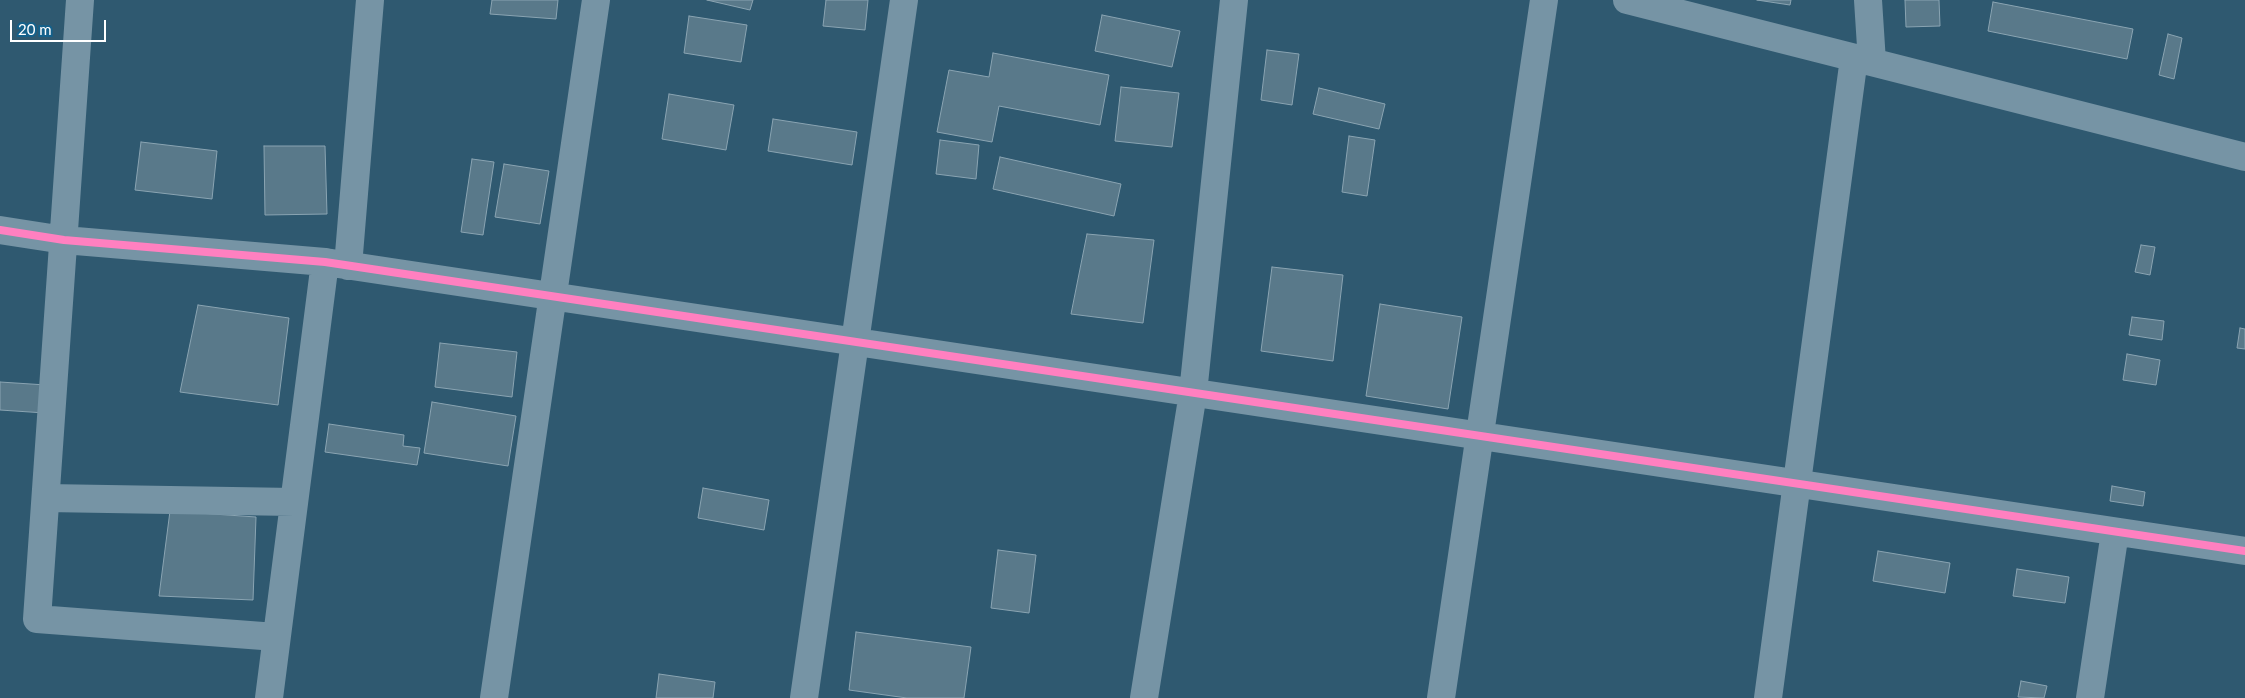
<!DOCTYPE html>
<style>
body{margin:0}
#map{position:relative;width:2245px;height:698px;overflow:hidden;background:#2f5970;font-family:Lato,sans-serif}
canvas{display:block}
.scale{position:absolute;left:10px;top:20px;width:96px;height:22px;box-sizing:border-box;border:2px solid #fff;border-top:0;padding-left:6px;font-size:15px;line-height:18px;white-space:nowrap;color:#fff;-webkit-text-stroke:4px #14618b;paint-order:stroke}
</style>
<div id="map">
<canvas width="2245" height="698"></canvas>
<div class="scale">20 m</div>
</div>
<script>
const ctx = document.querySelector('canvas').getContext('2d');
ctx.lineJoin = 'round';
function paint(path, color) { ctx.fillStyle = color; ctx.fill(path, 'evenodd'); }
const shape = rows => new Path2D(rows.map(r => 'M' + r).join(''));
function trace(path, color, width, dash) { ctx.strokeStyle = color; ctx.lineWidth = width; ctx.lineCap = dash ? 'butt' : 'round'; ctx.setLineDash(dash || []); ctx.stroke(path); }
const building = shape([
 [492,0,558,0,556,19,490,14,492,0],
 [707,0,753,0,750,10,707,0],
 [826,0,868,0,865,30,823,26,826,0],
 [1757,0,1791,0,1790,5,1757,0],
 [1905,0,1939,0,1940,26,1906,27,1905,0],
 [1993,2,2133,29,2127,59,1988,31,1993,2],
 [1102,15,1180,31,1172,67,1095,51,1102,15],
 [689,16,747,25,741,62,684,53,689,16],
 [2168,34,2182,38,2174,79,2159,75,2168,34],
 [1267,50,1299,54,1292,105,1261,100,1267,50],
 [993,53,1109,75,1100,125,999,106,992,142,937,132,949,70,989,77,993,53],
 [1121,87,1179,93,1172,147,1115,141,1121,87],
 [1319,88,1385,104,1379,129,1313,114,1319,88],
 [669,94,734,105,726,150,662,139,669,94],
 [773,119,857,132,852,165,768,151,773,119],
 [1349,136,1375,140,1367,196,1342,192,1349,136],
 [940,140,979,145,976,179,936,174,940,140],
 [141,142,217,151,212,199,135,190,141,142],
 [264,146,325,146,327,214,265,215,264,146],
 [1000,157,1121,184,1114,216,993,189,1000,157],
 [472,159,494,162,483,235,461,232,472,159],
 [504,164,549,171,540,224,495,217,504,164],
 [1087,234,1154,240,1143,323,1071,314,1087,234],
 [2141,245,2155,247,2150,275,2135,272,2141,245],
 [1272,267,1343,275,1333,361,1261,351,1272,267],
 [1380,304,1462,317,1448,409,1366,396,1380,304],
 [198,305,289,318,278,405,180,392,198,305],
 [2132,317,2164,321,2162,340,2129,335,2132,317],
 [2240,328,2245,329,2245,349,2237,348,2240,328],
 [440,343,517,352,512,397,435,387,440,343],
 [2127,354,2160,360,2156,385,2123,380,2127,354],
 [0,382,46,385,45,413,0,410,0,382],
 [432,402,516,416,508,466,424,453,432,402],
 [329,424,404,435,403,446,420,448,417,465,325,452,329,424],
 [2112,486,2145,492,2143,506,2110,501,2112,486],
 [703,488,769,500,764,530,698,518,703,488],
 [170,511,256,517,253,600,159,596,170,511],
 [998,550,1036,555,1029,613,991,608,998,550],
 [1878,551,1950,563,1945,593,1873,581,1878,551],
 [2017,569,2069,577,2065,603,2013,596,2017,569],
 [856,632,971,647,964,698,907,698,849,690,856,632],
 [659,674,715,682,713,698,656,698,659,674],
 [2021,681,2047,686,2044,698,2018,697,2021,681]
]);
paint(building, '#59798a');
trace(building, '#8aa4b2', 1);
trace(shape([
 [80,0,37,619,276,637],
 [1627,0,2245,157],
 [1868,0,1872,62],
 [0,230,64,240,325,262,2245,551],
 [348,266,370,0],
 [46,498,294,502],
 [269,698,325,262],
 [494,698,596,0],
 [804,698,904,0],
 [1144,698,1193,393,1234,0],
 [1441,698,1544,0],
 [1768,698,1854,58],
 [2090,698,2115,532]
]), '#7694a5', 28);
trace(shape([
 [0,230,64,240,325,262,2245,551]
]), '#ff80c0', 8);
</script>
